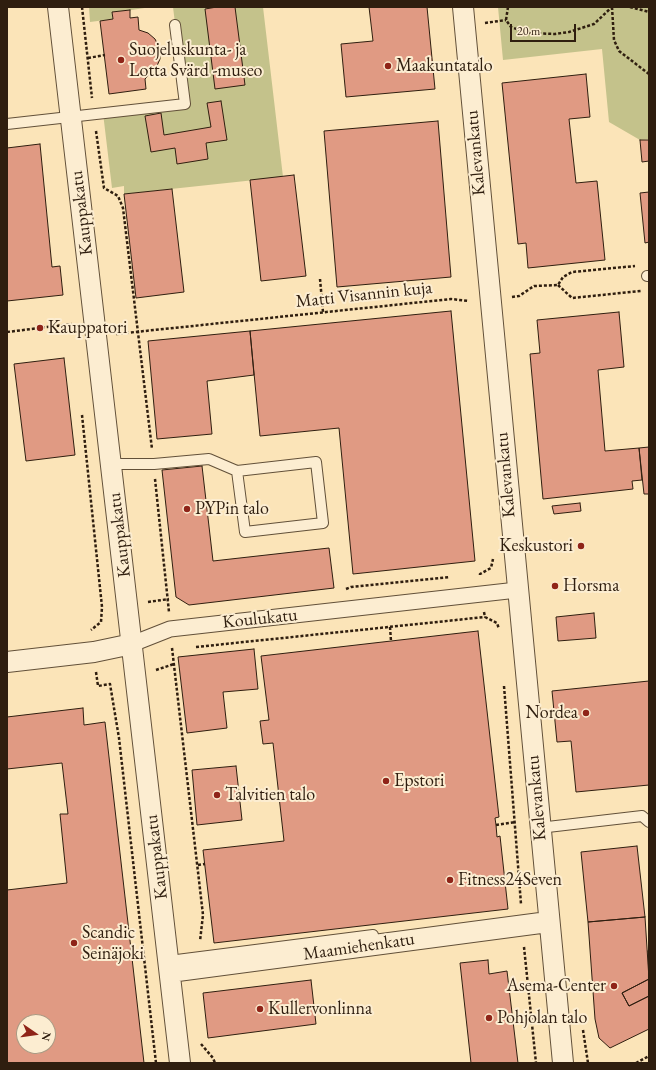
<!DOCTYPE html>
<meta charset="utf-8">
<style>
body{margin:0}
#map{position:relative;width:656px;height:1070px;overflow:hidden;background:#fbe4b8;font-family:"EB Garamond",serif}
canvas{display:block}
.frame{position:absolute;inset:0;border:8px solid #2f1e0f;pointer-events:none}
.north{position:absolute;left:16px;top:1014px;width:40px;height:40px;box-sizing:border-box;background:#fcedd1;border:1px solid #aa9a83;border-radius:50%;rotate:103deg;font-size:11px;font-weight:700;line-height:16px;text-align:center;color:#2f1e0f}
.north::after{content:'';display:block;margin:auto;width:14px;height:18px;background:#8f2418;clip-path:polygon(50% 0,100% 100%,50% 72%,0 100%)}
.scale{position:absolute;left:510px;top:24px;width:66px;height:18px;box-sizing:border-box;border:2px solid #2f1e0f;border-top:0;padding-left:5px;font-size:12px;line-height:14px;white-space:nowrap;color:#2f1e0f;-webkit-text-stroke:3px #fcedd1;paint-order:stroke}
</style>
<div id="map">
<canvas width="656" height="1070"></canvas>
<div class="frame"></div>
<div class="north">N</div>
<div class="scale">20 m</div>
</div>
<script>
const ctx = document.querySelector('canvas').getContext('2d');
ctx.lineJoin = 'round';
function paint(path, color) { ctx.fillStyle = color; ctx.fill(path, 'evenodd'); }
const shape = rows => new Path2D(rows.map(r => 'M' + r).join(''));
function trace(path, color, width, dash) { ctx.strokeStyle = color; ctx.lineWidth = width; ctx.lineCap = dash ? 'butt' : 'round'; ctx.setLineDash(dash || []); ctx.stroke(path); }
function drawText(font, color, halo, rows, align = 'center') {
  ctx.font = font + ' "EB Garamond",serif'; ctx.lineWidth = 4; ctx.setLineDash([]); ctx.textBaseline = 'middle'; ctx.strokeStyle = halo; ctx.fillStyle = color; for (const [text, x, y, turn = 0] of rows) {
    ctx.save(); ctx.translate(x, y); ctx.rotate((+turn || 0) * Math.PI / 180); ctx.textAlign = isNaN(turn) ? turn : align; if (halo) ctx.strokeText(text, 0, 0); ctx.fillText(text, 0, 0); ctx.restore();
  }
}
paint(shape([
 [89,7,151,7,112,13,113,19,90,22],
 [173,7,263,7,283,177,124,194,124,186,112,188,103,113,185,104],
 [498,7,649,7,649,139,640,140,609,122,602,49,503,60]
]), '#c4c28b');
const building = shape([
 [217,7,235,7,245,85,215,89,205,9,217,7],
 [369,7,427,7,435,89,346,97,341,44,373,41,369,7],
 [130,10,130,18,138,17,139,30,148,33,155,39,160,49,160,59,156,68,145,79,146,89,109,94,100,21,113,19,112,12,130,10],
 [586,74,590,117,569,119,576,183,597,181,605,260,528,268,526,243,518,244,502,83,586,74],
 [221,101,227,140,206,143,208,159,177,164,175,148,151,152,145,116,161,113,164,135,211,127,207,103,221,101],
 [438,121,451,277,337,287,324,131,438,121],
 [640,140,649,140,649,161,642,162,640,140],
 [40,144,52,267,60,266,63,295,7,301,7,148,40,144],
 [294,175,306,276,261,281,250,180,294,175],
 [172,189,184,292,136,298,124,194,172,189],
 [649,192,649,242,645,243,640,193,649,192],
 [451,311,475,561,353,574,339,428,260,436,250,331,451,311],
 [619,312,624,367,598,370,605,451,639,448,642,480,632,481,633,489,543,499,530,354,540,353,537,320,619,312],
 [250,331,254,375,207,381,212,434,157,439,148,341,250,331],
 [64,358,75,455,26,461,14,364,64,358],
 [649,447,649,494,644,494,639,448,649,447],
 [202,466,213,561,329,548,334,588,189,605,176,597,162,470,202,466],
 [580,503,581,511,554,514,552,506,580,503],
 [594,613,596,638,558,641,556,617,594,613],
 [478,631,499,817,495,818,496,825,497,837,500,836,508,909,214,943,203,850,284,841,273,743,263,744,260,721,269,720,261,656,478,631],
 [254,649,258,689,223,692,227,728,187,733,178,657,254,649],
 [649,681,649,785,576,792,571,741,557,742,552,691,649,681],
 [83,708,84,725,105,722,144,1063,7,1063,7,890,67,883,60,814,68,814,62,763,7,769,7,717,83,708],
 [24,1022,48,1022,48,1046,24,1046,24,1022],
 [236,766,242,820,197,825,192,770,236,766],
 [637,846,645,917,588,922,581,852,637,846],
 [645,917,649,979,622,993,629,1006,649,996,649,1029,610,1048,599,1038,595,1019,588,922,645,917],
 [648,951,649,951,649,996,629,1006,622,993,649,979,648,951],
 [488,960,489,974,507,971,518,1063,471,1063,460,963,488,960],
 [311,980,316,1024,208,1038,203,993,311,980]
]);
paint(building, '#e09a83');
trace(building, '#2f1e0f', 1);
const service = shape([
 [7,124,185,104,175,25],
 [647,276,649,276],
 [112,464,154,464,209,459,237,471,245,532,323,523,316,462,237,471],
 [539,828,642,816,649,822],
 [169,961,373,935]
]);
const pedestrian = shape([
 [132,644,170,629,517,590]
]);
const minor = shape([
 [58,7,180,1063],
 [463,7,563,1063],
 [7,662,94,652,132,644],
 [170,972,548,922]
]);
trace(service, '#625039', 12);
trace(pedestrian, '#625039', 17);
trace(minor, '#625039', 22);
trace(shape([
 [82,7,92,98],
 [508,7,506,20,511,27,528,33,555,34,569,32,594,24,612,7],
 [612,7,614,40,619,51,649,74],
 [630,7,649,12],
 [485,23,506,20],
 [88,58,105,55],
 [96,131,104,188,118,196,123,208,152,449],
 [320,279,323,312],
 [558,285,572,298,641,291],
 [512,297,519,296,534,286,558,285,563,277,572,272,635,266],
 [7,332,72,324],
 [116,334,451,299,469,301],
 [82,415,102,607,101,622,91,630],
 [155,479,169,612],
 [480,575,480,574,491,568,493,559],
 [346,589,351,587,450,577],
 [148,602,169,599],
 [484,612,485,617,497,623,499,629],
 [390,627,391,641],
 [196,647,485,617],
 [172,648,203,915,200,941],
 [156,670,174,664],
 [96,672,98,686,110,684,119,738,156,1063],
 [504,686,521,904],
 [496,825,515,822],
 [198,865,205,864],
 [524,947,536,1063],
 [583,1030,588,1063],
 [201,1044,213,1058,215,1063],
 [636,1063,649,1056]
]), '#2f1e0f', 2.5, [3, 2]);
trace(service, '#fcedd1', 10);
trace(pedestrian, '#fcedd1', 15);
trace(minor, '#fcedd1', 20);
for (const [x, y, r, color] of [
 [121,60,4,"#8f2418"],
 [388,66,4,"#8f2418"],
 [40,328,4,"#8f2418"],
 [187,509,4,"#8f2418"],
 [581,546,4,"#8f2418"],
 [555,586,4,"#8f2418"],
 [586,713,4,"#8f2418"],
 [386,781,4,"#8f2418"],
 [217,795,4,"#8f2418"],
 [450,880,4,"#8f2418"],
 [74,943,4,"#8f2418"],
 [614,986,4,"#8f2418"],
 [260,1009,4,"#8f2418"],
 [489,1018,4,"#8f2418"]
]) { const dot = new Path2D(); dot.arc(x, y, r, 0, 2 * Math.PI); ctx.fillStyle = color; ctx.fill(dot); trace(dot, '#fcedd1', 1.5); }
drawText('18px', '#2f1e0f', '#fcedd1', [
 ["Suojeluskunta- ja",129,50],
 ["Lotta Svärd -museo",129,71],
 ["Maakuntatalo",396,66],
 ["Kauppatori",48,328],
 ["PYPin talo",195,509],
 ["Keskustori",573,546,"right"],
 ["Horsma",563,586],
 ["Nordea",578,713,"right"],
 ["Epstori",394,781],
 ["Talvitien talo",225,795],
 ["Fitness24Seven",458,880],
 ["Scandic",82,933],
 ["Seinäjoki",82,954],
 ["Asema-Center",606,986,"right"],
 ["Kullervonlinna",268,1009],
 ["Pohjolan talo",497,1018]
], 'left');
drawText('18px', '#2f1e0f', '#fcedd1', [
 ["Kalevankatu",476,153,-95],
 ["Kauppakatu",82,213,-97],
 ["Matti Visannin kuja",364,295,-6],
 ["Kalevankatu",506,475,-95],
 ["Kauppakatu",120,535,-97],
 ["Koulukatu",260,619,-6],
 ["Kalevankatu",537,798,-95],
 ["Kauppakatu",157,857,-97],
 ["Maamiehenkatu",359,947,-8]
]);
</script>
